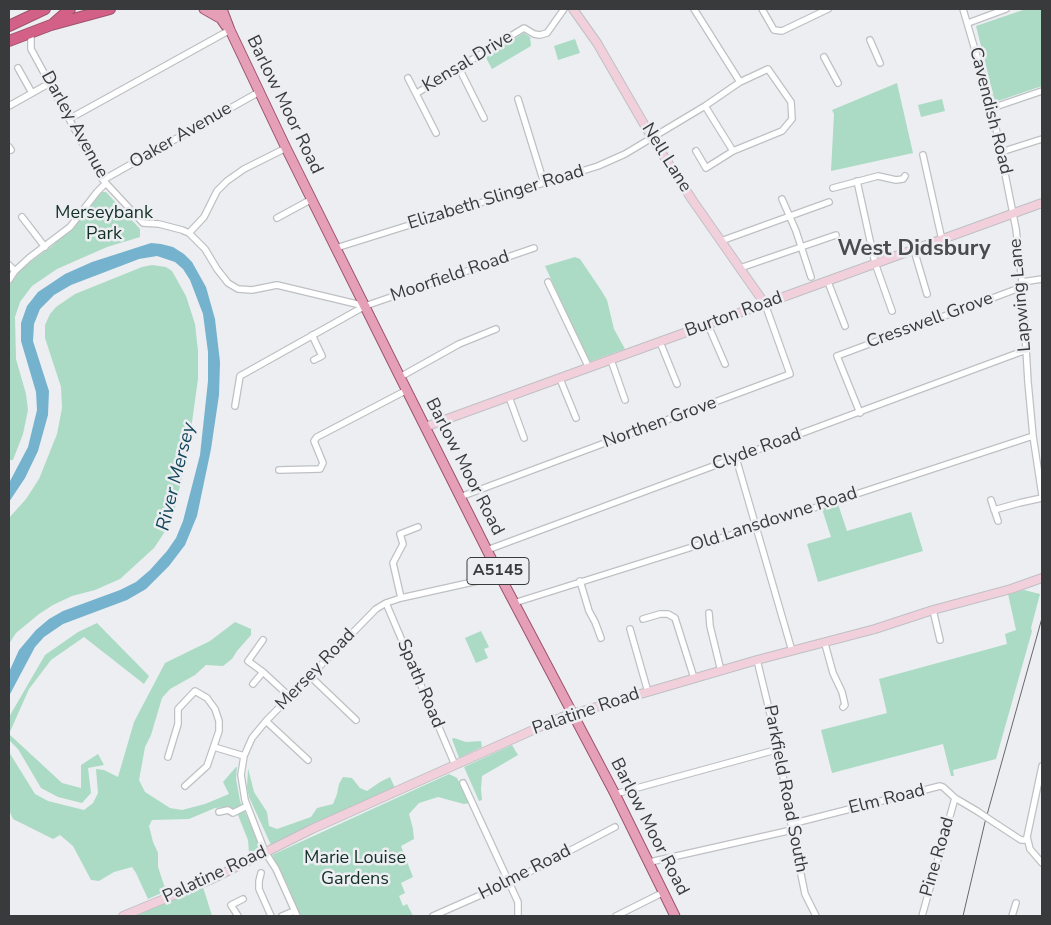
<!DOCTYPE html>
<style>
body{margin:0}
#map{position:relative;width:1051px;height:925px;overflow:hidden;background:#eceef2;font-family:"Nunito Sans",sans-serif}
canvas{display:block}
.frame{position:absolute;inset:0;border:10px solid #393a3b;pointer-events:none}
</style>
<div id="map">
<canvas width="1051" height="925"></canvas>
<div class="frame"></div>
</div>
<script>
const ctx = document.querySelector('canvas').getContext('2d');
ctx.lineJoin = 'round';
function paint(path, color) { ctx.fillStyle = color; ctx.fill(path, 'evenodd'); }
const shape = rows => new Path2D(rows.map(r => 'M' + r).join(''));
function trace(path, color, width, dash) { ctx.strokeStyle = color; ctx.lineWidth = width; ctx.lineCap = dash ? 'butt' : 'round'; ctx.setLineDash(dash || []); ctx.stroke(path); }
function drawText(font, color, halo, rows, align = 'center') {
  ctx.font = font + ' "Nunito Sans",sans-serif'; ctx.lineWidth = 5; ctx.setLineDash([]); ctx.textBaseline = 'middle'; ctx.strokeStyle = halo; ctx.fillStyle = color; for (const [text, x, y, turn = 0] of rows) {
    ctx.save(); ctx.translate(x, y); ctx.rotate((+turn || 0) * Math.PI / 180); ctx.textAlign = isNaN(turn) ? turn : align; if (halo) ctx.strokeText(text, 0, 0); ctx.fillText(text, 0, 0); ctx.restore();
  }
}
paint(shape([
 [1026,9,1042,9,1042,86,995,102,976,26],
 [524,33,530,37,531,46,492,69,485,56],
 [575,39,580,53,558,60,554,46],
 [897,83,913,153,831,171,834,114,832,110],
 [942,99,945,111,921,117,918,105],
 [102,192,106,192,140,229,140,237,107,247,57,269,32,286,20,302,15,317,16,359,26,394,28,410,23,434,13,460,9,460,9,286,22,268,52,246,70,229],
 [575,257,580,259,601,290,607,300,614,329,625,349,589,362,545,266],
 [152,265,166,267,172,271,186,296,195,324,198,351,198,379,188,451,174,512,166,530,154,548,120,579,95,590,72,596,53,605,39,614,16,633,9,644,9,518,26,499,39,479,57,434,62,408,61,387,45,338,45,325,50,314,56,307,75,294,142,267],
 [838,504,847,531,911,512,923,551,818,582,807,544,831,537,822,509],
 [1024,590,1040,594,1031,628,1032,631,996,759,953,770,954,776,951,776,943,744,832,773,821,730,887,713,879,679,1007,644,1005,634,1016,630,1008,594],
 [235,622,251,629,251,635,237,651,232,659,223,666,206,665,195,675,170,689,162,698,151,735,145,747,139,780,145,792,170,808,182,810,205,804,229,794,223,782,236,767,237,767,236,779,240,801,260,845,259,849,249,853,248,840,238,815,230,807,215,808,189,819,152,820,149,826,153,842,158,853,158,867,166,891,148,899,136,873,132,867,114,872,99,881,91,880,73,846,60,835,53,839,13,819,9,810,9,752,35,794,48,801,84,810,93,803,98,793,96,769,104,770,118,777,134,722,165,663,210,641],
 [97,623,149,676,144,684,84,637,51,660,29,689,9,734,9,717,45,655,78,632],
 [481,631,489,647,484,649,488,658,476,663,465,638],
 [9,734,62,783,81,788,81,765,98,754,104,765,88,768,91,793,82,803,58,797,41,788,18,749,9,740],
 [454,738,466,742,481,741,482,747,459,758,452,739],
 [512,745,518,755,482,776,481,789,482,800,479,801,464,767],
 [248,768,254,792,267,812,269,826,277,829,311,817,317,808,333,804,337,794,339,784,343,777,352,778,360,788,367,791,380,782,390,777,395,788,271,845,249,797,247,788],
 [449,774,457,778,469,803,464,804,438,797,419,803,409,814,413,829,414,839,401,846,413,877,401,883,405,893,399,896,403,906,407,904,413,916,300,916,289,889,272,855],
 [203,887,212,916,134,916]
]), '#abdbc4');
paint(shape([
 [151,243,161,244,173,247,184,254,192,262,206,287,215,319,220,362,219,395,211,449,197,516,185,545,169,566,146,589,127,600,63,624,44,637,35,647,9,696,9,672,19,650,36,630,49,619,63,611,120,590,136,582,150,570,167,551,176,538,183,521,200,455,208,381,208,352,203,314,190,280,183,269,175,262,157,256,139,259,71,285,54,295,40,309,34,324,33,341,49,391,48,415,38,451,25,478,9,502,9,483,28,447,37,410,36,392,21,341,21,323,27,306,38,292,65,274,92,262]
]), '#75b2ce');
const street = shape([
 [694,9,740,82],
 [762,9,774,30,782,31,828,9],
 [963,9,992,108,1016,229,1022,282,1028,382,1033,436,1042,495],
 [968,23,1006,9],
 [31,32,31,49,97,170,103,180,143,223,159,224,182,230,189,233,205,249,217,269,228,283,238,289,252,290,277,285,365,306],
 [870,40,880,63],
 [824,57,838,83],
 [18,68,32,93],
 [459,68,484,118],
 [408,78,436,133],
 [417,93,524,28,534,34,540,35,547,33,564,9],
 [518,99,544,183],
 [9,106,50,83],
 [705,106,733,151],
 [992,108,1042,91],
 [69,119,230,30],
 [9,147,11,150],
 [1001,152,1042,139],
 [923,155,942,240],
 [103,180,259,92],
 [857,181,875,263,892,311],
 [833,188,878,176,896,180,903,179,905,176],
 [782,199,796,231,811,277],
 [22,217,45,247],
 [277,218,312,199],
 [189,233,204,217,217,191,227,181,244,169,286,148],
 [721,241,829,202],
 [336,248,598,166,625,154,705,106,740,82,768,69,791,102,792,119,782,131,733,151,706,168,696,151],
 [914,250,927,294],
 [9,265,15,271],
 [740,268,836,235],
 [9,280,15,271,29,258,70,227,97,192,106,183],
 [548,282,589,368],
 [828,282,845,326],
 [1022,282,1042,279],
 [708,325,725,364],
 [312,335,322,356,314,360],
 [660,342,677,384],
 [611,360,625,400],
 [400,377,459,344,496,329],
 [560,379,576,418],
 [509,397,524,438],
 [235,406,240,376,365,306,534,248],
 [860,413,837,356,1022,287],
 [736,458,792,651],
 [279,470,320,469,323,463,314,441,317,437,407,390],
 [460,497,790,374,765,304],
 [991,500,998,521],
 [994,510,1019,503,1042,498],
 [487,550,1026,350],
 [580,581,589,611,595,622,601,638],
 [401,598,393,563,403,544,400,534,418,527],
 [386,603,455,765],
 [514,603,756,527,1033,436],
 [933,610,940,640],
 [709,613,710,626,721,671],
 [643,619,660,614,668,614,675,618,694,678],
 [630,629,648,692],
 [263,640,248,661,263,672,290,697],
 [825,644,833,673,842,692,845,705,843,707],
 [757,660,778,746,792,830,805,894,816,916],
 [311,677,356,720],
 [253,684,263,672],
 [266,721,308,760],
 [214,747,244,756],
 [168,757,178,724,178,709,195,691,207,698,215,709,219,721,219,731,207,766,185,786],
 [1042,766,1027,837,1030,849,1042,863],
 [463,783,518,902,518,916],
 [615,794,779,749],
 [219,812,228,810,233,813,247,806],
 [791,824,940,786,943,787,955,798,977,811],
 [998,825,1021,840,1027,840],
 [650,862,792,830],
 [261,873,259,881,259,889,271,916],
 [238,916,231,905,243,899],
 [282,916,294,911],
 [297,916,276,869,265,852,245,800,241,775,244,756,252,738,266,721,376,609,386,603,401,598,500,576],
 [433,916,510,882,615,827],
 [616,916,664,892],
 [922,916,955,798],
 [1012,916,1016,903]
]);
const secondary = shape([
 [573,9,597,43,652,138,693,201,765,304],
 [425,427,1042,203],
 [123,916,210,880,312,829,562,717,757,660,875,629,933,610,1011,589,1042,578]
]);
const primary = shape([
 [204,9,218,17],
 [214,9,226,26],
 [222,9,230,30,286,148,400,377,500,576,615,794,675,916]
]);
const highway = shape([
 [54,23,70,9],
 [9,26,45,9],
 [9,41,51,25,110,9]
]);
trace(street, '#bfc0c4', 8);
trace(secondary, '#bfc0c4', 10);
trace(primary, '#9d536c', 11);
trace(highway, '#9d536c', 12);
trace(street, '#fff', 5.5);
trace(secondary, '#f2d0db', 8);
trace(primary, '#e5a0b7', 9);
trace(highway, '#d36187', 10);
trace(shape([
 [963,916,985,822,1042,618]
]), '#666869', 1);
const streetBridge = shape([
 [977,811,998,825]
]);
trace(streetBridge, '#bfc0c4', 8, []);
trace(streetBridge, '#fff', 5.5);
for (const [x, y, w] of [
 [498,571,62]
]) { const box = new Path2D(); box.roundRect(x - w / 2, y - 13.5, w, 27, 4); ctx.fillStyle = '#eceef2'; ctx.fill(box); trace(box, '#393a3b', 1); }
drawText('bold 16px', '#393a3b', null, [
 ["A5145",498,571]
]);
drawText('18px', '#393a3b', '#eceef2', [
 ["Kensal Drive",468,62,-31],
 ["Barlow Moor Road",284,105,64],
 ["Cavendish Road",990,111,76],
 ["Darley Avenue",74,125,61],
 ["Oaker Avenue",181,136,-30],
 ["Nell Lane",666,158,58],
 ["Elizabeth Slinger Road",496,198,-17],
 ["Moorfield Road",450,277,-19],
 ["Lapwing Lane",1021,295,-95],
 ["Burton Road",734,315,-20],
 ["Cresswell Grove",930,321,-20],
 ["Northen Grove",660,423,-20],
 ["Clyde Road",757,450,-20],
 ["Barlow Moor Road",464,467,63],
 ["Old Lansdowne Road",774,520,-18],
 ["Mersey Road",316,670,-46],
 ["Spath Road",420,684,67],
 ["Palatine Road",586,712,-19],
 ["Parkfield Road South",785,789,79],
 ["Elm Road",887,800,-14],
 ["Barlow Moor Road",649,827,63],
 ["Pine Road",938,857,-74],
 ["Holme Road",525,873,-27],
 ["Palatine Road",215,875,-25]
]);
drawText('18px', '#123024', '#eceef2', [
 ["Merseybank",104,214],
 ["Park",104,235],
 ["Marie Louise",355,859],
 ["Gardens",355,880]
]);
drawText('italic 19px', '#12465a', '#eceef2', [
 ["River Mersey",177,477,-76]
]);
drawText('bold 22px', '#494b4e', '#eceef2', [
 ["West Didsbury",914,250]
]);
</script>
